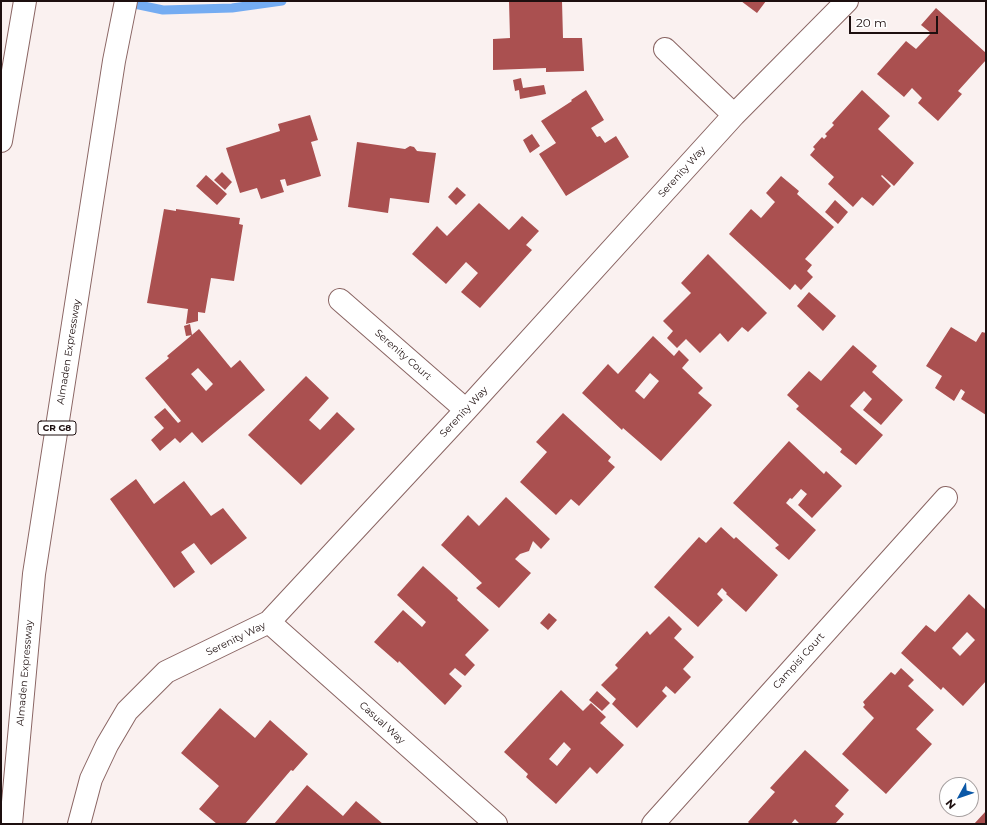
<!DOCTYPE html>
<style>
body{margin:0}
#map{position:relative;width:987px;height:825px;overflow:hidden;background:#faf1f0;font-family:Montserrat,sans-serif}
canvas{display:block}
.frame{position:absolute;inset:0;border:2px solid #1d0f0f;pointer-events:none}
.north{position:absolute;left:939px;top:777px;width:40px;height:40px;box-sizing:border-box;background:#fff;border:1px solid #a59f9f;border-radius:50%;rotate:230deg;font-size:11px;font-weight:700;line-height:16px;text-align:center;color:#1d0f0f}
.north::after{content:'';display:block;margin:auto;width:14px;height:18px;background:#0b58a7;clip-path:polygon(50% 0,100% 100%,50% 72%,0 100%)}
.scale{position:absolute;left:849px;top:16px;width:89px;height:18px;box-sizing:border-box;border:2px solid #1d0f0f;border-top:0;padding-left:5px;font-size:12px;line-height:14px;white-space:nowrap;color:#1d0f0f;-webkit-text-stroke:3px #fff;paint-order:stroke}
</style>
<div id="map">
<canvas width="987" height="825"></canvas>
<div class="frame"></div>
<div class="north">N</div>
<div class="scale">20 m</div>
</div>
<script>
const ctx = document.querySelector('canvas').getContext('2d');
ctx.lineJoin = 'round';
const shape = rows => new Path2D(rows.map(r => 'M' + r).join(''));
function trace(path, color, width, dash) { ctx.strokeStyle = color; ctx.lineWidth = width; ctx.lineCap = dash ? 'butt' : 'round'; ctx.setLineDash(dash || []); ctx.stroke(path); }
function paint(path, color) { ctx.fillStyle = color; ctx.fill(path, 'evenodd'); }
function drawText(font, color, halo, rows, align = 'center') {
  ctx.font = font + ' Montserrat,sans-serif'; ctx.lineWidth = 4; ctx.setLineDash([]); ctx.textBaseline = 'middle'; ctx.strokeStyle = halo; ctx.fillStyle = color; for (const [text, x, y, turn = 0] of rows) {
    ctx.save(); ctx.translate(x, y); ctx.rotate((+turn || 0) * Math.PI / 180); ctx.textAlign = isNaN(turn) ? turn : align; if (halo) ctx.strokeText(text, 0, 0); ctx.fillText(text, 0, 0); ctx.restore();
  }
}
trace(shape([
 [125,2,163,10,232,8,282,1]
]), '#74acf2', 9);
paint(shape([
 [509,1,562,1,563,38,582,38,584,71,546,72,546,68,493,70,493,39,510,38],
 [741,1,766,1,757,13],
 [936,8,986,53,986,60,958,91,962,94,938,121,918,103,922,98,912,88,904,97,877,74,906,41,916,49,931,33,921,25],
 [521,78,523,88,544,85,546,94,520,99,519,90,515,91,513,80],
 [586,90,604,120,591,128,597,137,600,136,605,143,616,136,629,157,566,196,539,154,556,143,541,121,572,101,571,100],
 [862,90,890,116,878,129,914,163,894,186,882,175,881,176,891,186,873,206,862,197,853,207,828,184,834,177,810,155,815,149,813,147,822,137,824,139,827,136,825,134,834,125,832,123],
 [310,115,318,140,311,142,321,176,287,186,285,179,280,180,284,192,261,199,257,188,240,193,226,148,280,131,278,124],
 [532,134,540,146,530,153,523,140],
 [357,142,405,149,410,146,414,147,417,151,436,153,429,203,390,198,388,213,348,207],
 [222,172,232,182,225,190,214,180],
 [206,175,227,194,217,205,196,186],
 [781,176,799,191,797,194,834,227,805,259,812,265,807,271,813,277,801,290,795,284,790,290,729,234,751,209,761,218,775,202,766,193],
 [457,187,466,195,456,205,448,197],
 [835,200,848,212,838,224,825,212],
 [479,203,509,230,522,216,539,231,526,245,532,250,480,308,461,292,478,273,466,262,446,284,412,254,437,226,447,236],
 [164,209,176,211,176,209,240,218,239,224,243,225,234,281,211,278,205,313,198,312,198,321,186,324,188,309,147,303],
 [708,254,767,313,748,332,742,327,728,342,720,333,700,353,686,339,677,348,667,338,673,331,663,321,691,293,681,283],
 [809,292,836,316,823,331,797,306],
 [190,324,192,335,186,336,184,326],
 [951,327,976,342,982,332,986,333,986,415,961,399,965,392,961,389,954,401,935,388,942,376,926,366],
 [199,329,231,368,240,360,265,390,202,443,192,432,180,443,175,438,160,451,151,440,164,428,154,417,165,408,178,423,181,421,145,378,169,358,167,356],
 [198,368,213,384,206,391,191,374],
 [653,336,674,356,679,350,689,360,682,368,703,388,698,393,712,405,661,461,623,428,622,430,582,393,608,364,618,374],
 [650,373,659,381,644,399,635,391],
 [853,345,877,366,872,372,903,400,881,425,863,410,872,399,864,391,850,406,883,435,856,465,840,452,842,449,796,409,799,406,787,395,809,371,821,381],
 [306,376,329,398,309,420,320,430,337,412,355,429,301,485,248,435],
 [563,413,611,457,608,461,615,467,579,506,571,499,556,515,520,482,547,452,536,442],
 [789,441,824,474,826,471,842,486,812,518,798,505,807,494,801,489,792,499,790,498,786,503,816,530,789,560,775,548,779,545,733,503],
 [136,479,154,504,184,481,211,516,223,508,247,538,211,565,194,543,181,552,195,572,174,588,110,499],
 [506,497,550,539,541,549,533,541,529,551,520,554,515,559,531,573,499,608,476,588,482,583,441,545,468,515,479,526],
 [721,527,734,539,736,537,778,575,746,612,726,594,727,593,722,588,717,594,723,600,698,627,654,587,699,537,706,543],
 [423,566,458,598,457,600,489,630,465,655,475,665,465,676,455,668,449,674,462,686,445,705,399,661,398,663,374,642,403,610,422,627,426,622,397,595],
 [969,594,986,610,986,681,963,706,943,687,941,690,901,653,926,625,935,632],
 [967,632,975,640,960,656,952,648],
 [549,613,557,620,548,630,540,623],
 [669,616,682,629,674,638,694,657,683,669,691,677,675,694,666,686,662,691,667,696,637,728,612,704,616,699,601,685,618,668,615,665,647,631,650,635],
 [901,668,914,680,908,686,934,710,916,729,932,744,886,794,842,754,874,718,863,707,865,705,863,702,891,672,895,675],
 [561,690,583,711,591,703,606,717,600,723,624,745,597,774,590,767,556,804,526,777,528,774,504,752],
 [564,742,571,749,557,766,549,759],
 [597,691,610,703,602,711,589,700],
 [220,708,255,738,270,720,308,754,293,771,291,770,245,824,217,824,199,809,219,786,181,753],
 [805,750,849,790,835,806,844,814,835,824,800,824,795,819,791,824,750,824,748,822,775,792,770,788],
 [307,785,343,816,356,801,383,824,274,824],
 [986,811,986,824,974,824]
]), '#aa5050');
const street = shape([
 [665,49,734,115],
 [340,300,466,410],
 [269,622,496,824],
 [79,824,91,779,107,745,127,711,166,672,269,622,466,410,734,115,847,1],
 [653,824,946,498]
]);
const primary = shape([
 [1,141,25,1],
 [11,824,34,574,114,61,126,1]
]);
trace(street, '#8a6563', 24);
trace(primary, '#8a6563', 24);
trace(street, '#fff', 22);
trace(primary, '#fff', 22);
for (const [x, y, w] of [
 [57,428,38]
]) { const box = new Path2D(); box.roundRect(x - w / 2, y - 7, w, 14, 3); ctx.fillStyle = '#fff'; ctx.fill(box); trace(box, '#1d0f0f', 1); }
drawText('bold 9px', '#1d0f0f', null, [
 ["CR G8",57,428]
]);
drawText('10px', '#1d0f0f', '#fff', [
 ["Serenity Way",682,172,-48],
 ["Almaden Expressway",69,352,-81],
 ["Serenity Court",403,355,41],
 ["Serenity Way",464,412,-47],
 ["Serenity Way",236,639,-26],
 ["Campisi Court",799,661,-48],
 ["Almaden Expressway",25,673,-85],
 ["Casual Way",382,723,42]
]);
</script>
